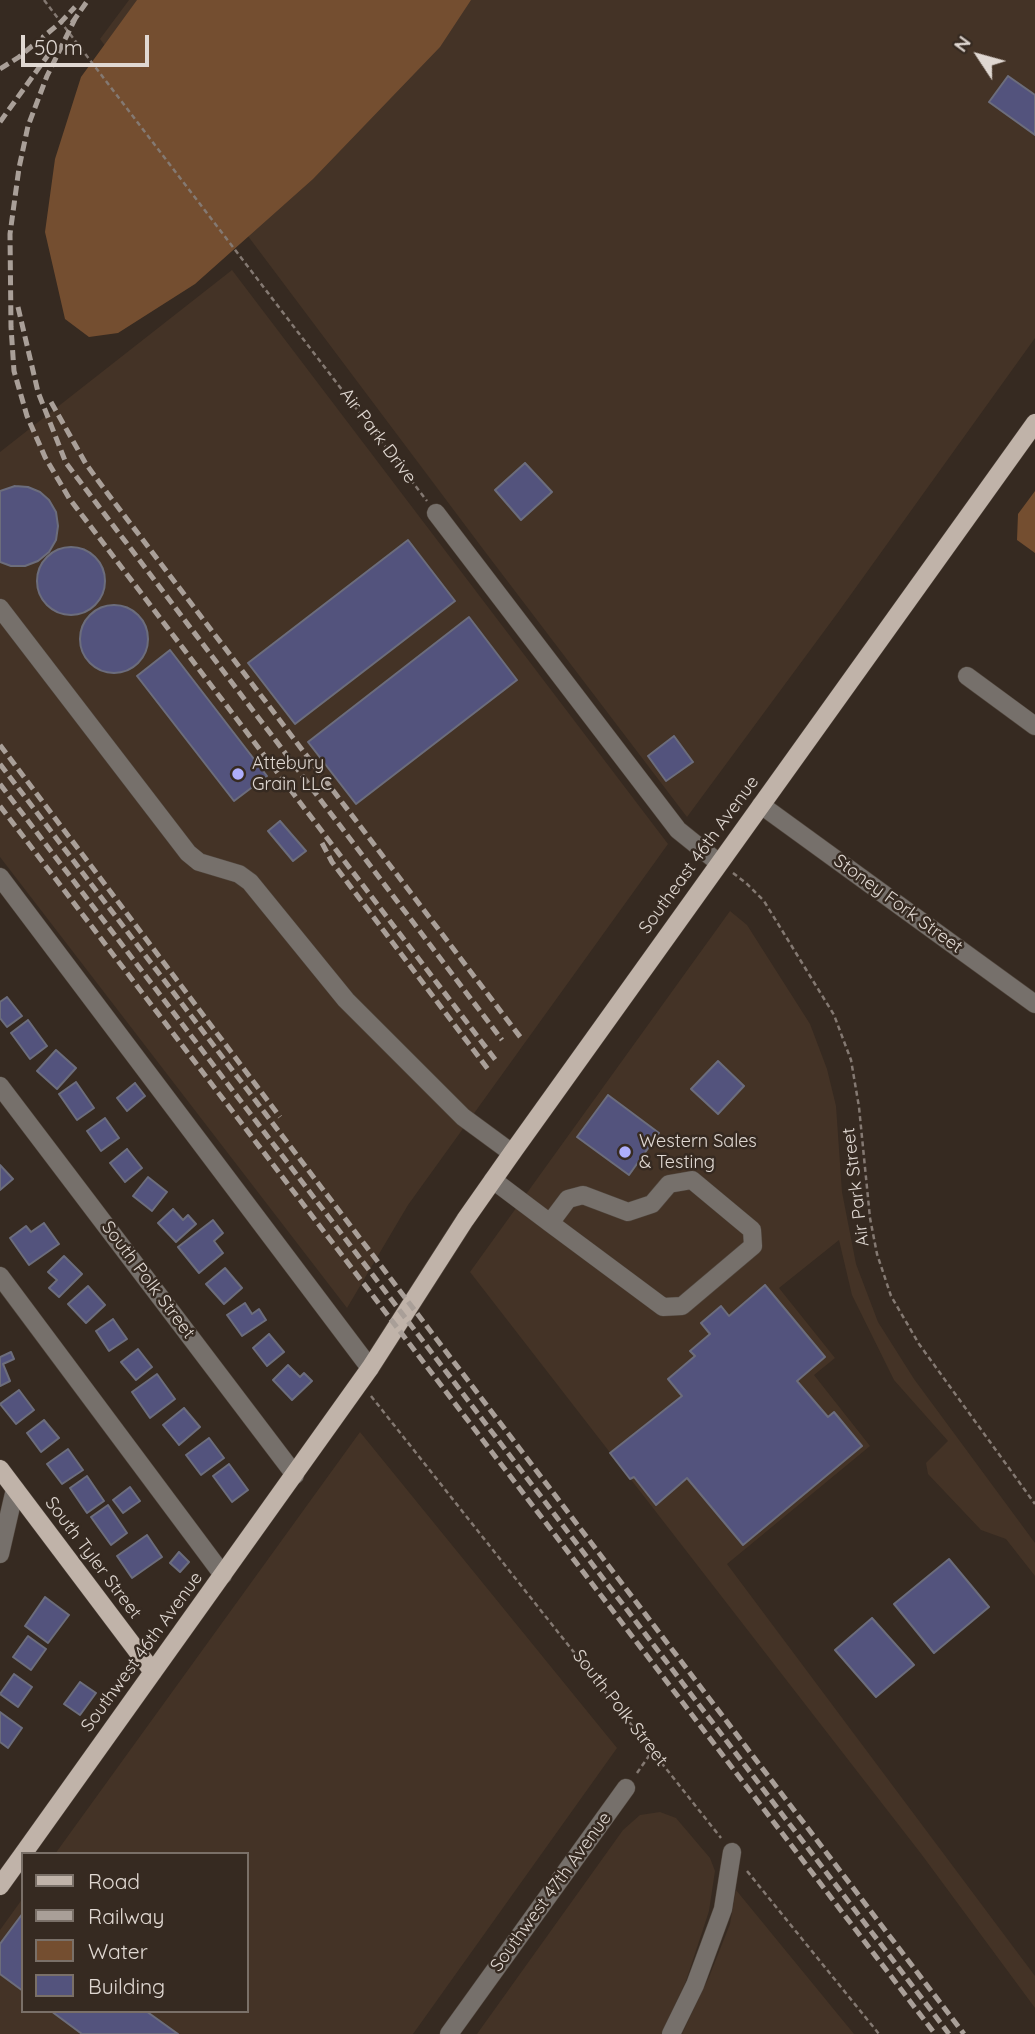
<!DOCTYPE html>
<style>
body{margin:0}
#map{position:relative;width:1035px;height:2034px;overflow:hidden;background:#362a21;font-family:Quicksand,sans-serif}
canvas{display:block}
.legend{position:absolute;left:21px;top:1852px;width:228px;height:161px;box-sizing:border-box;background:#362a21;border:2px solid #7a7068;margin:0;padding:9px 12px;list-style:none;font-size:21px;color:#e0d8d2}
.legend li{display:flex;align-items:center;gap:14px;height:35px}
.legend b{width:35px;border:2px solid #7a7068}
.north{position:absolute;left:944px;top:21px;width:70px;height:70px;-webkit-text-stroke:5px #362a21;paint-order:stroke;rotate:306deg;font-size:19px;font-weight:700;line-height:28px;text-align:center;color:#e0d8d2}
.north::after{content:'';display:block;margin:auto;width:24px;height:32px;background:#e0d8d2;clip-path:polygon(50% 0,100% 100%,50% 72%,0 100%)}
.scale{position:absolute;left:21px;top:35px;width:128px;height:32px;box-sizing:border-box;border:4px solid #e0d8d2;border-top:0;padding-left:9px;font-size:21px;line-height:24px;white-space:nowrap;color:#e0d8d2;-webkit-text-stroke:5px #362a21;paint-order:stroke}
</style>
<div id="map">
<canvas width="1035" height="2034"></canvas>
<ul class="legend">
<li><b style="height:9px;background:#c0b3a9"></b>Road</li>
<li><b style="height:9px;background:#a99f98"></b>Railway</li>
<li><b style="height:19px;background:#744e30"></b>Water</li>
<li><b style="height:19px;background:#53537d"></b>Building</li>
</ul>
<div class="north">N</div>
<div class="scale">50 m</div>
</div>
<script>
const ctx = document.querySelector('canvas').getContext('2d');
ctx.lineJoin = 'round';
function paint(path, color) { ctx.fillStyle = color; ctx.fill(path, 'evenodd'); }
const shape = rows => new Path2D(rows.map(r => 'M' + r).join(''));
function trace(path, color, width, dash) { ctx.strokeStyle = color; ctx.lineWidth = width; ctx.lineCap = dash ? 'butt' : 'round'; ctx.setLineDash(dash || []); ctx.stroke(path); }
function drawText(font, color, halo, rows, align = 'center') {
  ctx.font = font + ' Quicksand,sans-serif'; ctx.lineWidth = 5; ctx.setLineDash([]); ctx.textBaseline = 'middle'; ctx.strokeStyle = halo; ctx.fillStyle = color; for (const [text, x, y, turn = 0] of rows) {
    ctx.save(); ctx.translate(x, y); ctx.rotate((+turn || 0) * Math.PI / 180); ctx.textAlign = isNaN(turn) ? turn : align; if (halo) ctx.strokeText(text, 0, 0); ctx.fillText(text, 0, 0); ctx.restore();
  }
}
paint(shape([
 [129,0,1035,0,1035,338,839,611,687,817,486,553,100,39],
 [232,270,668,844,408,1205,347,1308,0,857,0,452],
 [730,911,747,925,810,1024,827,1069,836,1106,842,1192,856,1264,878,1322,914,1379,1035,1543,1035,1576,1006,1539,981,1530,928,1474,926,1463,948,1441,894,1380,852,1295,839,1240,779,1288,835,1358,814,1375,870,1446,727,1564,1035,1976,1035,2008,922,1855,470,1272],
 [360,1432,617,1748,413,2034,0,2034,0,1930,23,1898,23,2011,247,2011,247,1854,55,1854],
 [660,1812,676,1818,710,1858,715,1871,709,1911,686,1981,661,2034,477,2034,623,1830,640,1815],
 [736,1890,854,2034,682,2034,709,1977,730,1924]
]), '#443326');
paint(shape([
 [137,0,471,0,440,47,313,179,195,284,118,333,89,337,65,319,45,232,55,159,81,77],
 [1035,491,1035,553,1017,540,1018,514]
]), '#744e30');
const building = shape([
 [1008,76,1035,95,1035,135,989,102,1008,76],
 [525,463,552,492,521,520,495,490,525,463],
 [15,486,28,487,40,492,49,500,56,512,58,526,56,540,49,552,38,561,25,566,11,566,0,562,0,491,15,486],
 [408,540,455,601,295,724,248,663,408,540],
 '37 581a34 34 0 1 1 68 0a34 34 0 1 1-68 0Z',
 '80 639a34 34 0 1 1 68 0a34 34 0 1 1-68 0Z',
 [469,617,517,680,356,804,308,742,469,617],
 [170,650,267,776,234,801,137,676,170,650],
 [674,736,693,762,666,781,648,756,674,736],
 [280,821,306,851,293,861,268,831,280,821],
 [7,997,22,1016,7,1027,0,1018,0,1002,7,997],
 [28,1020,47,1046,30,1059,11,1033,28,1020],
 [56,1050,76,1068,57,1089,37,1071,56,1050],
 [718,1061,744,1086,718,1114,691,1089,718,1061],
 [76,1082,94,1108,77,1120,59,1094,76,1082],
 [135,1083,145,1096,127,1111,117,1098,135,1083],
 [608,1095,659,1133,629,1175,577,1137,608,1095],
 [105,1118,119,1138,101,1151,87,1131,105,1118],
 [127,1149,142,1168,125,1182,110,1163,127,1149],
 [0,1165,13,1179,0,1190,0,1165],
 [148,1177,167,1192,152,1211,133,1196,148,1177],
 [173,1209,183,1220,188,1215,196,1224,176,1242,158,1223,173,1209],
 [213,1220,223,1233,214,1241,223,1253,199,1273,178,1247,213,1220],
 [44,1223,59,1244,29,1265,10,1238,26,1226,31,1232,44,1223],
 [64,1256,82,1274,59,1297,49,1288,57,1280,48,1272,64,1256],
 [225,1268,242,1288,224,1304,206,1284,225,1268],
 [765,1285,825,1357,797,1381,828,1417,834,1412,862,1446,743,1545,687,1478,656,1505,634,1477,630,1479,610,1453,682,1396,668,1379,695,1356,690,1351,710,1334,701,1323,721,1306,729,1316,765,1285],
 [88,1286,105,1305,86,1323,68,1304,88,1286],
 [245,1303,252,1314,259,1309,266,1320,242,1336,227,1315,245,1303],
 [113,1319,127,1339,109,1351,96,1331,113,1319],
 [269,1334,284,1352,267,1366,253,1348,269,1334],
 [138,1349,152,1367,136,1380,121,1362,138,1349],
 [11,1352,14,1359,3,1364,10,1381,0,1386,0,1357,11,1352],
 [288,1365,300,1377,304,1373,312,1381,292,1400,273,1380,288,1365],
 [157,1374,175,1399,150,1418,132,1392,157,1374],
 [19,1390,34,1410,16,1424,0,1404,19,1390],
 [184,1408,200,1427,179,1445,163,1425,184,1408],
 [44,1420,59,1438,41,1452,27,1433,44,1420],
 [209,1438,224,1458,201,1475,186,1455,209,1438],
 [68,1449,83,1470,62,1484,47,1464,68,1449],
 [229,1464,248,1490,232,1502,213,1476,229,1464],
 [87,1476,104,1501,87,1513,70,1488,87,1476],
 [130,1487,140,1501,123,1513,113,1500,130,1487],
 [108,1505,127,1533,111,1545,91,1517,108,1505],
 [147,1535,162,1557,132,1578,117,1556,147,1535],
 [179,1552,189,1562,180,1572,170,1563,179,1552],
 [949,1559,989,1607,934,1653,894,1604,949,1559],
 [45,1597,69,1615,48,1643,25,1626,45,1597],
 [872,1618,914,1665,876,1697,835,1650,872,1618],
 [28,1636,46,1649,31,1670,13,1657,28,1636],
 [14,1674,32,1687,18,1707,0,1694,14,1674],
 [80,1682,96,1693,80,1715,64,1704,80,1682],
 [0,1712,22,1728,8,1748,0,1742,0,1712],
 [23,1913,23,1991,0,1974,0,1944,23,1913],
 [51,2011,146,2011,178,2034,82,2034,51,2011]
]);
paint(building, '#53537d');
trace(building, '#6c6d7c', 2);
const minor = shape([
 [436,513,678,830,719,863],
 [0,608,188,853,199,862,239,874,250,882,346,1000,463,1117,512,1153],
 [967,676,1035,726],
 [761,805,1035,1004],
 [0,877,370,1368],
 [0,1086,295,1475],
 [493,1180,550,1223,663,1307,682,1306,753,1246,752,1230,692,1180,669,1184,652,1204,628,1212,583,1195,568,1199,550,1223],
 [0,1276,223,1575],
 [0,1554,15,1489],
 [449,2034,626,1788],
 [671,2034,695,1985,723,1909,732,1852]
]);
const major = shape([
 [0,1469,153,1672],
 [23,1854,370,1368,465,1220,512,1153,1035,423],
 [0,1886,23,1854]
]);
trace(minor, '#51463d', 19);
trace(major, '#51463d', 19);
trace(shape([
 [44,0,427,501],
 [733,873,746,883,764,901,834,1015,851,1060,859,1107,870,1218,877,1254,891,1296,919,1344,1035,1504],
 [371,1396,721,1838],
 [637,1773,653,1750],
 [747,1871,879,2034]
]), '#847972', 2.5, [5, 3.5]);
trace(minor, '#76706b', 18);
trace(major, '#c0b3a9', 18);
trace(shape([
 [76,17,47,76,28,126,19,168,10,234,11,327,14,371,27,416,45,457,69,498,497,1062],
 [72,23,88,0],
 [0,69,19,57,61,22,75,7],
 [0,122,51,51],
 [18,307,38,392,66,463,502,1040],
 [51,402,86,464,108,494,521,1038],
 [0,745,280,1117],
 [0,764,964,2034],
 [0,784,949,2034],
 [0,806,935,2034],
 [322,843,332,862,490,1072]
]), '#a99f98', 5, [10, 5]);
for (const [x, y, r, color] of [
 [238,774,7,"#aeaefb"],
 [625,1152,7,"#aeaefb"]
]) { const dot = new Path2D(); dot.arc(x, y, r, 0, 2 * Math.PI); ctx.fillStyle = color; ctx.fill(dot); trace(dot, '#362a21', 2.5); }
drawText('18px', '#e0d8d2', '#362a21', [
 ["Air Park Drive",378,436,53],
 ["Southeast 46th Avenue",699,855,-54],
 ["Stoney Fork Street",898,904,36],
 ["Air Park Street",856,1187,-97],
 ["South Polk Street",148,1280,53],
 ["South Tyler Street",93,1558,53],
 ["Southwest 46th Avenue",142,1652,-54],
 ["South Polk Street",620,1708,52],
 ["Southwest 47th Avenue",551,1892,-54]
]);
drawText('18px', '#e0d8d2', '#362a21', [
 ["Attebury",252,764],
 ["Grain LLC",252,785],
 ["Western Sales",639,1142],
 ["& Testing",639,1163]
], 'left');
</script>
